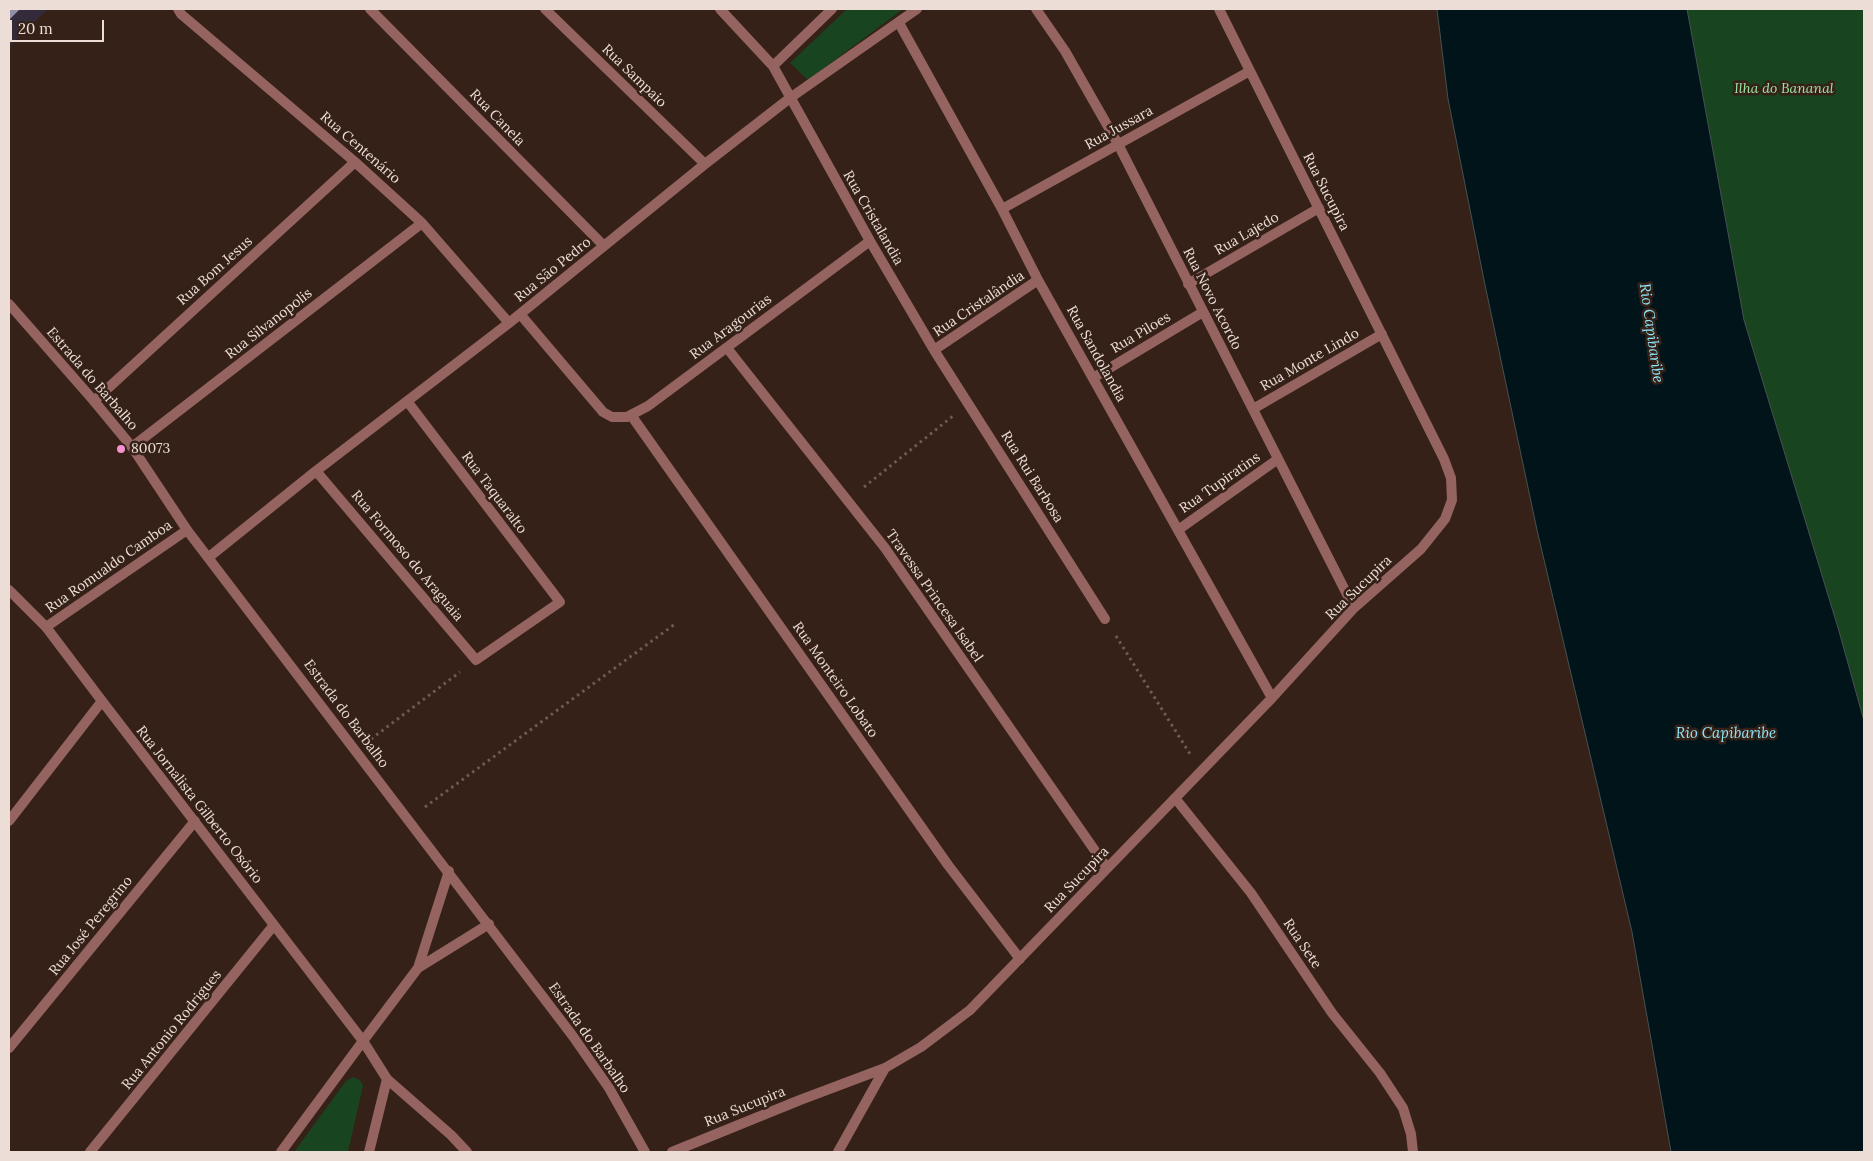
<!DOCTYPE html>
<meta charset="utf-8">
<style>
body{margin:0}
#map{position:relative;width:1873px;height:1161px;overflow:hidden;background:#352117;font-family:Lora,serif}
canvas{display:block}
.frame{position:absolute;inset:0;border:10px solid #ecded7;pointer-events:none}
.scale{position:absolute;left:10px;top:20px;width:94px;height:22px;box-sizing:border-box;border:2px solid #ecded7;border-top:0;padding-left:6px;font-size:15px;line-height:18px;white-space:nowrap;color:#ecded7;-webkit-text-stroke:4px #352117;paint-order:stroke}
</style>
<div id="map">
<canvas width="1873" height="1161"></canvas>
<div class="frame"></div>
<div class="scale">20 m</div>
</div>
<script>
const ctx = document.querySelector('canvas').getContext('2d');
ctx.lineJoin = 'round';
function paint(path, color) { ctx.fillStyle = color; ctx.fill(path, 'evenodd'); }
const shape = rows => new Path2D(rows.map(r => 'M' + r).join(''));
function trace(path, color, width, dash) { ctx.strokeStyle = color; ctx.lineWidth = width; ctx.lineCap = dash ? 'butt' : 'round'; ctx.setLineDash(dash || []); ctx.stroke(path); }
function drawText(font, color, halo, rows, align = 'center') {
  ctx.font = font + ' Lora,serif'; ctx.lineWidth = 5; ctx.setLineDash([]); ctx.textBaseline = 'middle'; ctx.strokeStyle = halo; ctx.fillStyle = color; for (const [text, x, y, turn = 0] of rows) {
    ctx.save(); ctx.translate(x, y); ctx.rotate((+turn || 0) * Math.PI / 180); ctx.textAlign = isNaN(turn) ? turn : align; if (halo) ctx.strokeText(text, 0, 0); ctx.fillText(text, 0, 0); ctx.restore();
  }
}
paint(shape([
 [9,9,48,9,9,47]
]), '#332a3a');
paint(shape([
 [847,9,903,9,808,80,790,63],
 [1687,9,1864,9,1864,721,1839,631,1743,320],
 [353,1077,360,1080,363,1086,348,1152,294,1152,346,1081]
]), '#18441f');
const water = shape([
 [1437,9,1687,9,1744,320,1839,631,1864,721,1864,1152,1671,1152,1632,932,1537,530,1485,285,1448,99,1437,9]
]);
paint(water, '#001419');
trace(water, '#475152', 1);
paint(shape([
 [9,9,20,9,9,20]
]), '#928fa8');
trace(shape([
 [864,487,953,416],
 [1116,636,1190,754],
 [371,739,460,672],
 [425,807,675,624]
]), '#6e5c53', 3, [2.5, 4]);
trace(shape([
 [178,9,181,14,355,162,422,223,509,323],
 [370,9,604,246],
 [545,9,705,164],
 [720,9,773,66,870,241,934,350,1105,619],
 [1036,9,1065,51,1118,144,1354,608],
 [899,23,1002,209,1038,280,1272,698],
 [773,66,832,9],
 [1002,209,1250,71],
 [1188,284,1319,208],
 [520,314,603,412,612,417,627,417,648,406,870,241],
 [727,348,885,548,1107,868],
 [934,350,1038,280],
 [1093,378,1203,312],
 [94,401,355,162],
 [1253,409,1382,334],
 [631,415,948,865,1020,959],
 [132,447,422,223],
 [316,471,476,660,560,602,407,401],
 [1178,530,1278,459],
 [209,557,316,471,509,323,705,164,790,98,917,9],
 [9,590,46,627,102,701,363,1041,281,1152],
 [46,627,187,530],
 [1175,798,1251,893,1332,1013,1380,1073,1403,1108,1411,1134,1413,1152],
 [9,821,102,701],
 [418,968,489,924],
 [9,1048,195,821],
 [387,1079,451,1135,467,1152],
 [90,1152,274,925],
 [369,1152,387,1079,363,1041,418,968,449,871],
 [672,1152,800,1100,885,1068,921,1047,970,1010,1272,698,1354,608,1421,549,1445,519,1452,500,1451,478,1444,459,1219,9],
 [838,1152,885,1068]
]), '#956461', 10);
trace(shape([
 [9,304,94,401,132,447,187,530,572,1035,609,1088,645,1152]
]), '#956461', 10);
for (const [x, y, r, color] of [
 [121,449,5,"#f591d2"]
]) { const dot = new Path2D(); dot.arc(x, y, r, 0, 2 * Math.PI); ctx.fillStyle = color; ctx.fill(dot); trace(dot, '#352117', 2); }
drawText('14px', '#ecded7', '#352117', [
 ["Rua Sampaio",634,76,44],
 ["Rua Canela",497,118,46],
 ["Rua Jussara",1119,128,-29],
 ["Rua Centenário",360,148,41],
 ["Rua Sucupira",1326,192,63],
 ["Rua Cristalandia",873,218,60],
 ["Rua Lajedo",1247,234,-30],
 ["Rua São Pedro",553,270,-39],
 ["Rua Bom Jesus",215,271,-42],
 ["Rua Novo Acordo",1212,299,63],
 ["Rua Cristalândia",979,304,-34],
 ["Rua Silvanopolis",269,324,-38],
 ["Rua Aragourias",731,327,-37],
 ["Rua Piloes",1141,333,-31],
 ["Rua Sandolandia",1096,354,61],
 ["Rua Monte Lindo",1310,360,-30],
 ["Estrada do Barbalho",92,379,49],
 ["Rua Rui Barbosa",1032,477,58],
 ["Rua Tupiratins",1220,483,-35],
 ["Rua Taquaralto",494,493,53],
 ["Rua Formoso do Araguaia",407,556,50],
 ["Rua Romualdo Camboa",109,567,-35],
 ["Rua Sucupira",1359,588,-44],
 ["Travessa Princesa Isabel",934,596,55],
 ["Rua Monteiro Lobato",835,680,55],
 ["Estrada do Barbalho",346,714,53],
 ["Rua Jornalista Gilberto Osório",199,805,52],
 ["Rua Sucupira",1077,880,-46],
 ["Rua José Peregrino",91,926,-51],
 ["Rua Sete",1302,944,56],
 ["Rua Antonio Rodrigues",172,1030,-51],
 ["Estrada do Barbalho",589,1038,55],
 ["Rua Sucupira",745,1107,-22]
]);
drawText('italic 14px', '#9ce2a3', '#352117', [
 ["Ilha do Bananal",1784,89]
]);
drawText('14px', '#ecded7', '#352117', [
 ["80073",131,449]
], 'left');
drawText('italic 15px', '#8ce5f8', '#352117', [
 ["Rio Capibaribe",1651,333,82],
 ["Rio Capibaribe",1726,734]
]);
</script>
